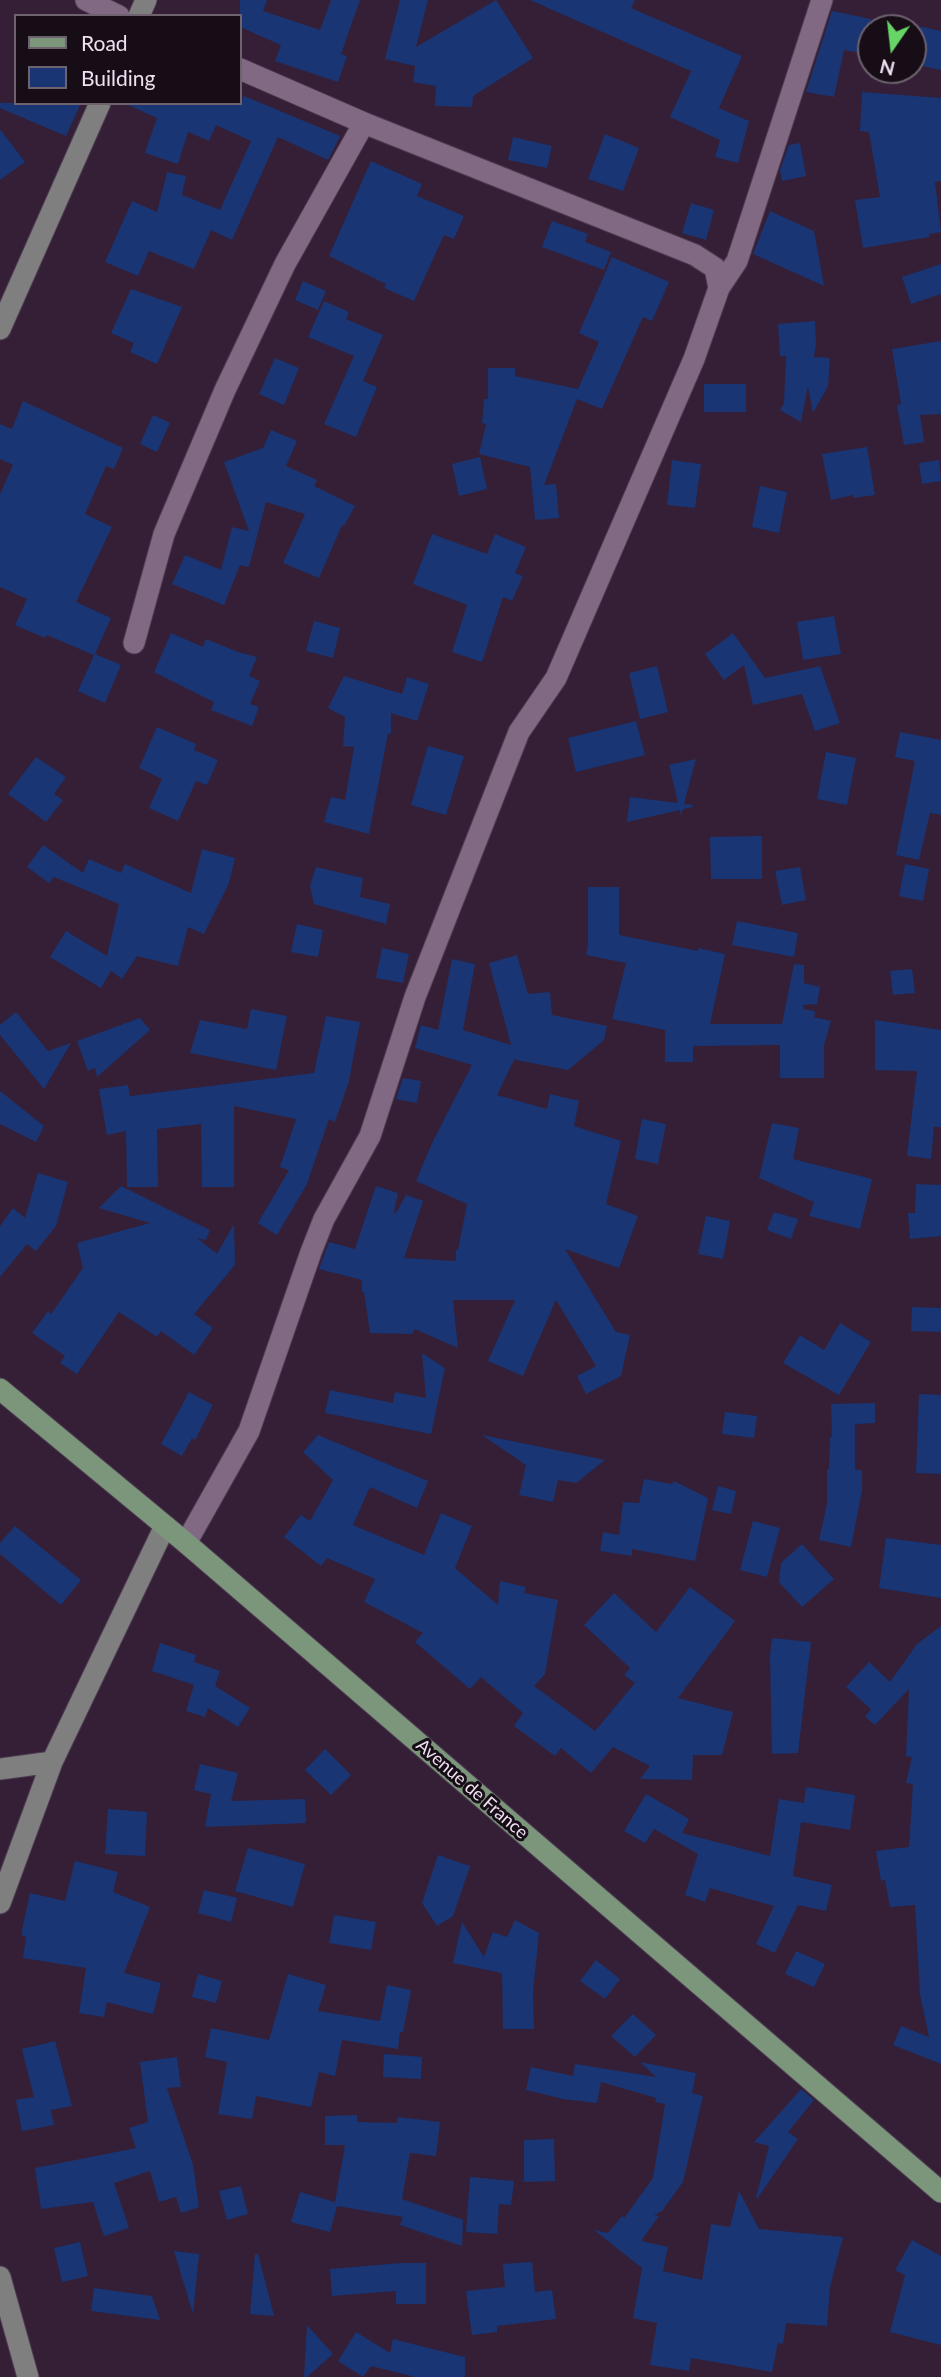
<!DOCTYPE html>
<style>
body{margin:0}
#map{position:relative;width:941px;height:2377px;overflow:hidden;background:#341f37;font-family:Lato,sans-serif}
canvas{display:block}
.legend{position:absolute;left:14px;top:14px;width:228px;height:91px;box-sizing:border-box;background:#160d17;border:2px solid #6d626e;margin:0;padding:9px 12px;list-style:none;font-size:21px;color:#f0e1f1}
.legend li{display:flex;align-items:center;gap:14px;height:35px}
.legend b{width:35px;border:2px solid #6d626e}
.north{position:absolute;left:857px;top:14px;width:70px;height:70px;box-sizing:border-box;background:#160d17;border:2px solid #6d626e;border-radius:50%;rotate:194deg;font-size:19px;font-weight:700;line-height:28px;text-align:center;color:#f0e1f1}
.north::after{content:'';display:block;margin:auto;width:24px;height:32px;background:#67d466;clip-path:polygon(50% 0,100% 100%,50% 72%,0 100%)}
</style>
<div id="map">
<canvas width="941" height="2377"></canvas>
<ul class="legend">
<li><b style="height:9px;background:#7c967c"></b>Road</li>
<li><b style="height:19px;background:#193573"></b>Building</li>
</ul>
<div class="north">N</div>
</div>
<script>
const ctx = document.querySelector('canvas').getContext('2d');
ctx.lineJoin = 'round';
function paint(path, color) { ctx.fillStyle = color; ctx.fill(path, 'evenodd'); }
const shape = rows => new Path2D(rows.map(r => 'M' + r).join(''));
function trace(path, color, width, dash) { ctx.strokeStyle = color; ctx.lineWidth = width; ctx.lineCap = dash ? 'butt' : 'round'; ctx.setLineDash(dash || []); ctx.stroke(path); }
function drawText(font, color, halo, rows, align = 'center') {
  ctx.font = font + ' Lato,sans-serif'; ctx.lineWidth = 6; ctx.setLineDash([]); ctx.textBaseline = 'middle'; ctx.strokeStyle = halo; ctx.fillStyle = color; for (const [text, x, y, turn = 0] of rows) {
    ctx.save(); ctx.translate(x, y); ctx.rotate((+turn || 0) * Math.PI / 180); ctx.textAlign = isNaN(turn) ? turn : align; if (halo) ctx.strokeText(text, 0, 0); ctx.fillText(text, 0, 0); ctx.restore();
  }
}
paint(shape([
 [240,0,267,0,263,11,320,30,331,0,360,0,341,54,347,56,338,82,275,61,281,45,240,27],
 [400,0,428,0,416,47,496,0,533,58,473,96,472,107,435,106,436,86,413,82,415,66,385,59],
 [530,0,635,0,631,8,742,56,719,108,749,121,738,163,715,157,720,140,670,117,691,71],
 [832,11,871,19,871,55,844,50,834,97,806,92],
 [913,25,941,31,941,70,913,64],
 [862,92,941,98,941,181,935,182,941,232,929,234,929,237,863,248,855,200,880,197,869,132,860,131],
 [244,96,340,136,328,160,278,137,232,240,211,230,194,269,149,251,138,276,105,262,132,201,157,212,167,172,186,176,182,195,220,210,251,141,216,125,209,141,188,132,178,164,145,153,157,118,124,103,240,103],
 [0,103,81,103,66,136,0,108],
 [0,129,25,162,0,180],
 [605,134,639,148,623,191,588,179],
 [513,137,552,146,547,168,508,160],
 [800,143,806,176,782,181,780,170,789,145],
 [371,161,422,184,417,196,464,216,454,239,444,235,414,301,384,288,386,284,329,256],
 [691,203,714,210,706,240,682,233],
 [770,211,814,231,824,286,753,254],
 [552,221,588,234,585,242,611,252,604,270,542,247],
 [612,257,669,282,652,321,643,317,602,409,577,399,544,485,556,484,559,518,535,520,530,467,479,454,486,424,482,423,484,399,488,399,488,368,515,368,515,376,578,389,599,342,579,333],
 [941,264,941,294,911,304,902,277],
 [303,281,326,291,318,310,295,300],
 [131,289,182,307,157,364,130,352,134,343,111,333],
 [324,301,349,312,346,319,383,335,363,381,377,387,356,437,324,424,354,356,308,337],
 [815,321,816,344,814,357,830,358,828,386,813,413,808,386,801,422,780,410,784,403,786,356,780,356,778,324],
 [941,341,941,414,920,415,924,442,904,445,897,405,901,404,892,349],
 [275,358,299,368,284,405,259,394],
 [704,384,746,384,746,412,704,412],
 [23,401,123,448,114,469,106,466,85,514,112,527,76,602,111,618,95,654,121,665,105,703,78,691,94,655,47,635,45,638,15,625,27,599,0,587,0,494,13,465,0,459,0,424,12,429],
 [153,415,170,423,157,452,140,444],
 [271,430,297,441,286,466,317,480,314,486,355,506,344,526,342,525,319,578,283,563,305,514,266,502,249,567,240,565,224,605,172,584,185,555,221,570,232,527,249,531,224,462,263,448],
 [867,447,875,495,853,498,853,495,831,500,822,454],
 [480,457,487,489,459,496,452,464],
 [672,460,701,464,695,508,667,505],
 [939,460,941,481,922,484,919,463],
 [760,486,787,492,779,533,752,527],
 [432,534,487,554,495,534,526,547,515,573,523,576,512,601,503,597,482,662,452,652,467,605,413,584],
 [834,616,841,654,803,660,797,622],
 [314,621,340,628,333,658,306,651],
 [171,633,203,647,206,639,238,652,257,657,249,676,260,681,250,704,259,707,252,726,211,710,214,702,154,672],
 [733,633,765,678,820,666,840,723,815,731,802,694,753,705,744,665,724,680,705,654],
 [657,666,668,712,640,719,629,673],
 [344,676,402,694,407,677,429,684,417,721,391,713,391,734,388,733,369,834,324,822,331,797,345,800,354,747,343,746,345,717,328,708],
 [636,721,645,755,576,772,568,738],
 [157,727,196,744,194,750,218,760,207,785,196,781,178,821,149,808,162,779,139,768],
 [900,732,941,740,941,815,930,813,919,860,896,855,915,761,895,757],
 [428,746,464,756,446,815,411,805],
 [826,752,856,758,847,805,817,799],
 [36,757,66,777,54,794,63,800,46,822,8,794],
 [696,759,684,804,693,805,693,807,683,809,681,816,680,810,627,822,630,797,678,803,669,765],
 [762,836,762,879,711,879,710,837],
 [43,845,83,873,89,859,121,873,125,864,191,893,202,849,235,858,229,883,204,934,188,927,178,966,137,956,122,979,111,971,101,988,50,957,66,931,107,956,119,904,54,877,49,883,27,867],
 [905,864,929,869,923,901,899,896],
 [316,867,363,878,360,897,390,904,386,924,314,904,310,886],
 [800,867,806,900,782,905,775,871],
 [588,887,619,887,619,935,698,951,698,948,725,954,710,1024,782,1024,794,964,804,965,804,983,820,987,817,1004,803,1005,803,1009,815,1011,814,1017,831,1021,824,1045,824,1078,780,1078,780,1045,693,1046,693,1062,665,1062,665,1030,612,1019,626,963,586,955,588,945],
 [737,921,798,933,794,957,732,945],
 [297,924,323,930,318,957,291,952],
 [382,948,409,954,403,983,376,978],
 [517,955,528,994,550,992,552,1015,607,1026,604,1040,568,1070,516,1060,515,1058,497,1095,547,1109,550,1094,579,1101,574,1126,621,1141,606,1204,638,1216,619,1268,565,1249,616,1332,630,1335,621,1376,586,1394,577,1376,596,1366,556,1300,523,1376,488,1361,515,1300,453,1300,458,1348,415,1329,412,1334,370,1333,364,1292,362,1292,362,1280,319,1269,329,1242,355,1249,376,1186,398,1193,394,1212,396,1213,406,1195,423,1201,404,1258,456,1261,456,1250,458,1250,467,1204,416,1181,433,1141,472,1065,415,1048,421,1025,438,1030,452,959,475,964,463,1030,511,1045,489,963],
 [912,969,915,993,893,995,890,971],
 [251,1009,287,1016,276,1070,190,1053,200,1020,247,1029],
 [16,1012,48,1051,71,1043,44,1089,0,1035,0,1025],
 [326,1016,360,1022,349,1081,335,1122,329,1119,307,1184,277,1235,258,1223,289,1170,280,1167,296,1119,234,1106,234,1187,202,1187,201,1124,157,1129,158,1187,127,1187,126,1131,107,1135,99,1089,128,1085,130,1096,314,1073],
 [140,1018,150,1030,97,1077,95,1068,88,1071,77,1041],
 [875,1020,941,1030,941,1127,934,1127,931,1159,907,1156,917,1071,875,1070],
 [403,1078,421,1081,417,1103,396,1099],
 [0,1091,44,1126,36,1142,0,1124],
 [642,1119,666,1124,658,1164,635,1159],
 [772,1123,799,1128,793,1159,872,1179,860,1229,809,1216,814,1202,759,1178],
 [38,1173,68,1182,56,1226,36,1251,27,1244,0,1277,0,1226,13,1208,25,1218],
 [916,1184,941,1185,941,1236,910,1239,908,1213,915,1213],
 [121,1186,210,1230,206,1240,197,1238,217,1254,234,1224,235,1265,194,1314,213,1328,194,1355,161,1331,157,1337,119,1312,77,1374,60,1363,65,1356,32,1333,48,1311,51,1314,83,1268,77,1243,150,1223,99,1208],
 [774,1212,798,1219,791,1239,767,1230],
 [706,1216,730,1221,723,1259,698,1254],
 [912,1307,941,1308,941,1332,911,1331],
 [840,1323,871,1342,839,1395,783,1363,800,1335,824,1350],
 [422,1353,445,1368,431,1434,325,1413,330,1390,393,1403,395,1392,426,1398],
 [189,1392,213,1405,195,1440,192,1438,182,1456,161,1444],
 [919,1394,941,1395,941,1474,916,1473],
 [875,1403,875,1423,855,1424,855,1470,862,1470,862,1491,851,1547,819,1540,827,1504,827,1469,829,1469,830,1437,832,1437,831,1404],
 [725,1412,757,1416,754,1438,722,1434],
 [318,1435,428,1481,417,1508,370,1487,353,1525,424,1555,441,1513,472,1526,455,1568,498,1605,500,1581,526,1587,524,1593,558,1600,545,1674,534,1686,595,1731,635,1683,624,1675,630,1668,584,1625,614,1593,656,1632,690,1587,735,1621,678,1698,733,1712,722,1755,693,1755,692,1780,640,1779,650,1766,613,1747,591,1773,561,1748,555,1756,514,1726,523,1713,481,1677,470,1689,415,1642,423,1633,364,1602,375,1579,327,1558,321,1566,284,1537,301,1515,310,1521,333,1480,303,1452],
 [482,1435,605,1460,576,1483,558,1480,553,1502,519,1495,526,1465],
 [644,1479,672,1484,674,1481,708,1498,695,1561,632,1549,632,1556,600,1551,603,1532,619,1535,623,1502,639,1503],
 [718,1486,736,1491,731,1514,712,1510],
 [753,1521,780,1528,767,1577,740,1570],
 [15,1526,81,1580,61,1605,0,1554,0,1543],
 [886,1538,941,1545,941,1598,879,1588],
 [802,1544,834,1579,802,1607,779,1582,781,1563],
 [941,1626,941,2064,893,2045,901,2026,929,2037,920,1994,915,1905,890,1907,885,1880,881,1881,876,1851,909,1847,913,1784,906,1783,912,1757,906,1756,909,1689,875,1725,865,1717,871,1709,846,1687,869,1662,890,1682,917,1644],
 [772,1638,811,1642,798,1753,772,1754,770,1655],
 [160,1643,196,1655,194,1662,220,1671,215,1686,250,1708,238,1727,208,1708,205,1717,186,1711,194,1685,152,1671],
 [325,1749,351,1775,331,1795,305,1770],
 [200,1764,238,1773,231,1801,305,1799,306,1823,205,1827,211,1794,194,1790],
 [806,1787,855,1795,850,1830,801,1822,793,1876,832,1885,826,1911,798,1905,775,1953,756,1944,774,1906,710,1888,705,1902,685,1895,698,1854,654,1829,645,1843,624,1831,646,1794,689,1819,682,1833,770,1856,779,1799,804,1803],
 [108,1809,147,1812,145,1856,105,1854],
 [248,1848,305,1864,293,1907,235,1891],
 [438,1855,470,1866,453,1916,437,1926,422,1903],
 [75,1861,118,1872,113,1892,150,1907,124,1973,161,1983,153,2014,107,2002,104,2017,79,2013,86,1968,23,1958,26,1937,21,1935,30,1893,65,1901],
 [204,1890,237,1898,231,1922,198,1913],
 [334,1915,376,1922,371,1950,329,1943],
 [515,1920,539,1933,533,1992,534,2029,503,2029,502,1973,453,1963,462,1922,484,1957,493,1932,507,1937],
 [796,1951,825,1964,814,1987,785,1974],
 [596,1960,620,1979,605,1999,580,1981],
 [198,1974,222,1981,216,2003,192,1997],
 [288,1974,326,1985,318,2011,380,2021,387,1985,411,1990,403,2032,400,2032,398,2049,342,2040,335,2076,319,2072,311,2107,256,2096,252,2119,218,2114,227,2062,205,2057,211,2028,269,2040],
 [633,2014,656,2035,635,2057,611,2036],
 [55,2041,72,2106,51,2110,54,2125,22,2131,16,2100,34,2097,22,2049],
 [384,2054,422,2057,421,2079,383,2077],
 [177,2057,181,2087,167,2088,193,2165,199,2207,181,2213,176,2197,159,2202,150,2171,114,2183,129,2228,104,2236,93,2202,41,2209,35,2168,136,2148,129,2128,148,2122,140,2062],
 [640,2062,696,2073,692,2093,703,2096,683,2182,662,2211,654,2215,659,2216,641,2241,668,2247,663,2271,702,2280,711,2224,730,2227,739,2191,759,2229,843,2237,830,2287,827,2326,786,2323,783,2344,778,2343,772,2372,691,2358,689,2371,650,2365,657,2323,633,2318,642,2268,594,2230,608,2233,622,2216,624,2218,653,2178,665,2104,655,2102,656,2098,601,2082,597,2103,563,2099,526,2090,531,2067,573,2076,575,2064,656,2077],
 [801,2089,814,2100,788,2132,798,2139,757,2199,756,2198,769,2146,754,2142],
 [357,2115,357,2122,397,2123,398,2117,440,2122,436,2156,410,2153,402,2199,463,2220,462,2246,400,2225,403,2217,337,2206,330,2232,291,2222,300,2192,335,2202,345,2145,325,2145,325,2116],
 [554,2139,555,2181,524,2182,524,2140],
 [470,2177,514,2181,511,2205,499,2204,497,2234,466,2232],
 [241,2186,248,2214,227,2220,219,2191],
 [912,2240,941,2256,941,2345,890,2332,905,2275,895,2270],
 [80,2242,88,2276,62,2282,54,2248],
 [174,2251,199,2254,193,2314],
 [255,2254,258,2254,274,2316,250,2314],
 [532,2262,535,2292,552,2290,556,2319,497,2326,497,2332,472,2335,466,2291,505,2287,503,2264],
 [402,2263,426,2263,426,2304,396,2304,396,2291,332,2296,330,2269],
 [94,2288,152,2296,160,2320,91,2311],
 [307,2325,333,2354,307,2377,304,2377],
 [356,2332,390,2353,393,2339,465,2357,465,2377,415,2377,371,2366,363,2377,338,2361]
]), '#193573');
const street = shape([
 [86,0,119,16],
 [719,288,737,261,822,0],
 [134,643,164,534,225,390,285,264,364,123],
 [186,1543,249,1431,311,1252,324,1219,370,1136,415,997,519,732,556,678,694,359,719,288,715,268,695,255,364,123,240,69]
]);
const secondary = shape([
 [139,16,146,0],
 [0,329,100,103],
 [0,1769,52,1762],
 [0,1903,52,1762,165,1526],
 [0,2277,28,2377]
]);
const primary = shape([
 [0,1389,186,1543,941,2192]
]);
trace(street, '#4e3c51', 23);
trace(secondary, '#4e3c51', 23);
trace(primary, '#4e3c51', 23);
trace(street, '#816883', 21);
trace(secondary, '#7f7f7f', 21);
trace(primary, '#7c967c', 21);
drawText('18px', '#f0e1f1', '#160d17', [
 ["Avenue de France",472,1789,41]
]);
</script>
